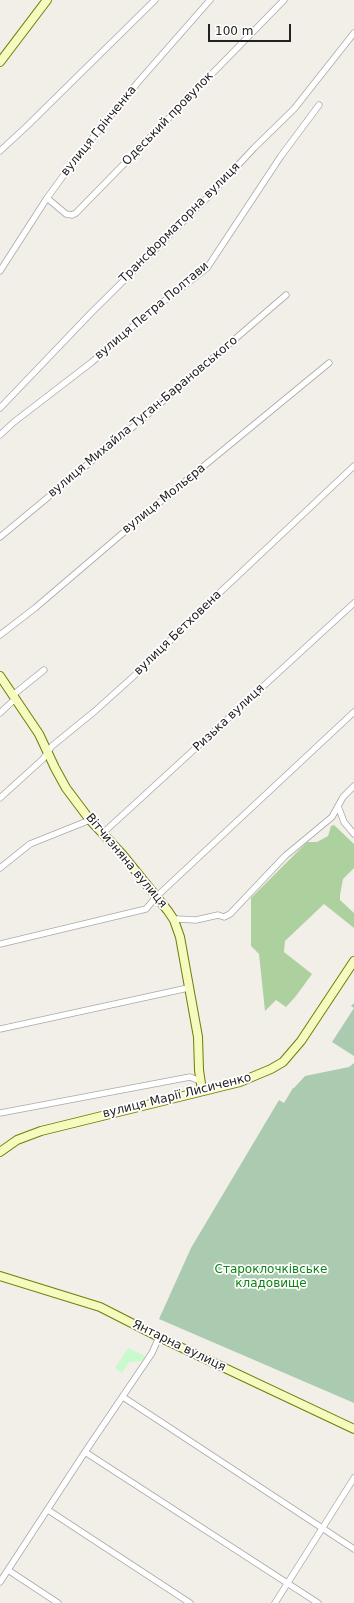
<!DOCTYPE html>
<meta charset="utf-8">
<style>
body{margin:0}
#map{position:relative;width:354px;height:1603px;overflow:hidden;background:#f2efe9;font-family:"DejaVu Sans",sans-serif}
canvas{display:block}
.scale{position:absolute;left:208px;top:24px;width:83px;height:18px;box-sizing:border-box;border:2px solid #222;border-top:0;padding-left:5px;font-size:12px;line-height:14px;white-space:nowrap;color:#222;-webkit-text-stroke:3px #fff;paint-order:stroke}
</style>
<div id="map">
<canvas width="354" height="1603"></canvas>
<div class="scale">100 m</div>
</div>
<script>
const ctx = document.querySelector('canvas').getContext('2d');
ctx.lineJoin = 'round';
function paint(path, color) { ctx.fillStyle = color; ctx.fill(path, 'evenodd'); }
const shape = rows => new Path2D(rows.map(r => 'M' + r).join(''));
function trace(path, color, width, dash) { ctx.strokeStyle = color; ctx.lineWidth = width; ctx.lineCap = dash ? 'butt' : 'round'; ctx.setLineDash(dash || []); ctx.stroke(path); }
function drawText(font, color, halo, rows, align = 'center') {
  ctx.font = font + ' "DejaVu Sans",sans-serif'; ctx.lineWidth = 3.5; ctx.setLineDash([]); ctx.textBaseline = 'middle'; ctx.strokeStyle = halo; ctx.fillStyle = color; for (const [text, x, y, turn = 0] of rows) {
    ctx.save(); ctx.translate(x, y); ctx.rotate((+turn || 0) * Math.PI / 180); ctx.textAlign = isNaN(turn) ? turn : align; if (halo) ctx.strokeText(text, 0, 0); ctx.fillText(text, 0, 0); ctx.restore();
  }
}
paint(shape([
 [334,825,354,844,354,868,343,879,340,895,340,900,354,913,354,928,324,904,285,941,284,952,312,974,296,996,286,1007,276,1000,265,1011,259,954,251,946,251,898,307,842,317,842,328,836,331,826]
]), '#add19e');
paint(shape([
 [354,1003,354,1056,332,1042,354,1008,351,1006],
 [354,1063,354,1403,159,1319,191,1248,279,1100,284,1103,293,1088,294,1088,305,1076,349,1067]
]), '#aacbaf');
paint(shape([
 [128,1348,145,1356,142,1361,129,1362,122,1373,115,1368]
]), '#c8facc');
const street = shape([
 [0,151,26,127,155,0],
 [47,198,66,214,72,215,76,213,284,0],
 [0,271,47,198,80,153,139,81,210,0],
 [0,408,91,313,214,191,254,148,294,109,354,33],
 [0,435,14,422,92,362,146,315,207,268,281,156,319,105],
 [0,537,140,421,286,295],
 [0,635,35,608,137,521,329,363],
 [13,695,44,670],
 [0,713,15,699],
 [0,798,43,759,52,746,95,711,135,675,214,598,354,466],
 [338,806,344,822,354,834],
 [103,833,354,603],
 [0,868,30,844,90,820],
 [174,920,177,919,196,920,218,915,224,917,230,914,285,856,332,817,343,797,354,786],
 [0,944,146,909,156,897,354,712],
 [0,1029,188,988],
 [0,1113,190,1077,200,1081],
 [123,1397,354,1549],
 [85,1452,318,1603],
 [48,1510,190,1603],
 [8,1570,58,1603],
 [0,1582,85,1452,152,1353,159,1337],
 [275,1603,354,1478]
]);
const secondary = shape([
 [0,62,47,0],
 [0,676,39,734,55,768,66,788,90,820,122,854,168,911,174,920,180,937,198,1037,199,1070,202,1091],
 [0,1152,17,1140,41,1131,240,1082,271,1069,283,1062,301,1041,354,961],
 [0,1276,100,1307,159,1337,354,1429]
]);
trace(street, '#a9a9a9', 7);
trace(secondary, '#707d05', 10);
trace(street, '#fff', 5.5);
trace(secondary, '#f7fabf', 8);
drawText('12px', '#222', '#fff', [
 ["Одеський провулок",168,119,-46],
 ["вулиця Грінченка",99,131,-51],
 ["Трансформаторна вулиця",180,223,-45],
 ["вулиця Петра Полтави",152,311,-40],
 ["вулиця Михайла Туган-Барановського",143,417,-40],
 ["вулиця Мольєра",164,499,-39],
 ["вулиця Бетховена",178,633,-44],
 ["Ризька вулиця",229,718,-43],
 ["Вітчизняна вулиця",126,861,50],
 ["вулиця Марії Лисиченко",177,1096,-14],
 ["Янтарна вулиця",179,1346,26]
]);
drawText('12px', '#0c8416', '#fff', [
 ["Староклочківське",271,1270],
 ["кладовище",271,1284]
]);
</script>
